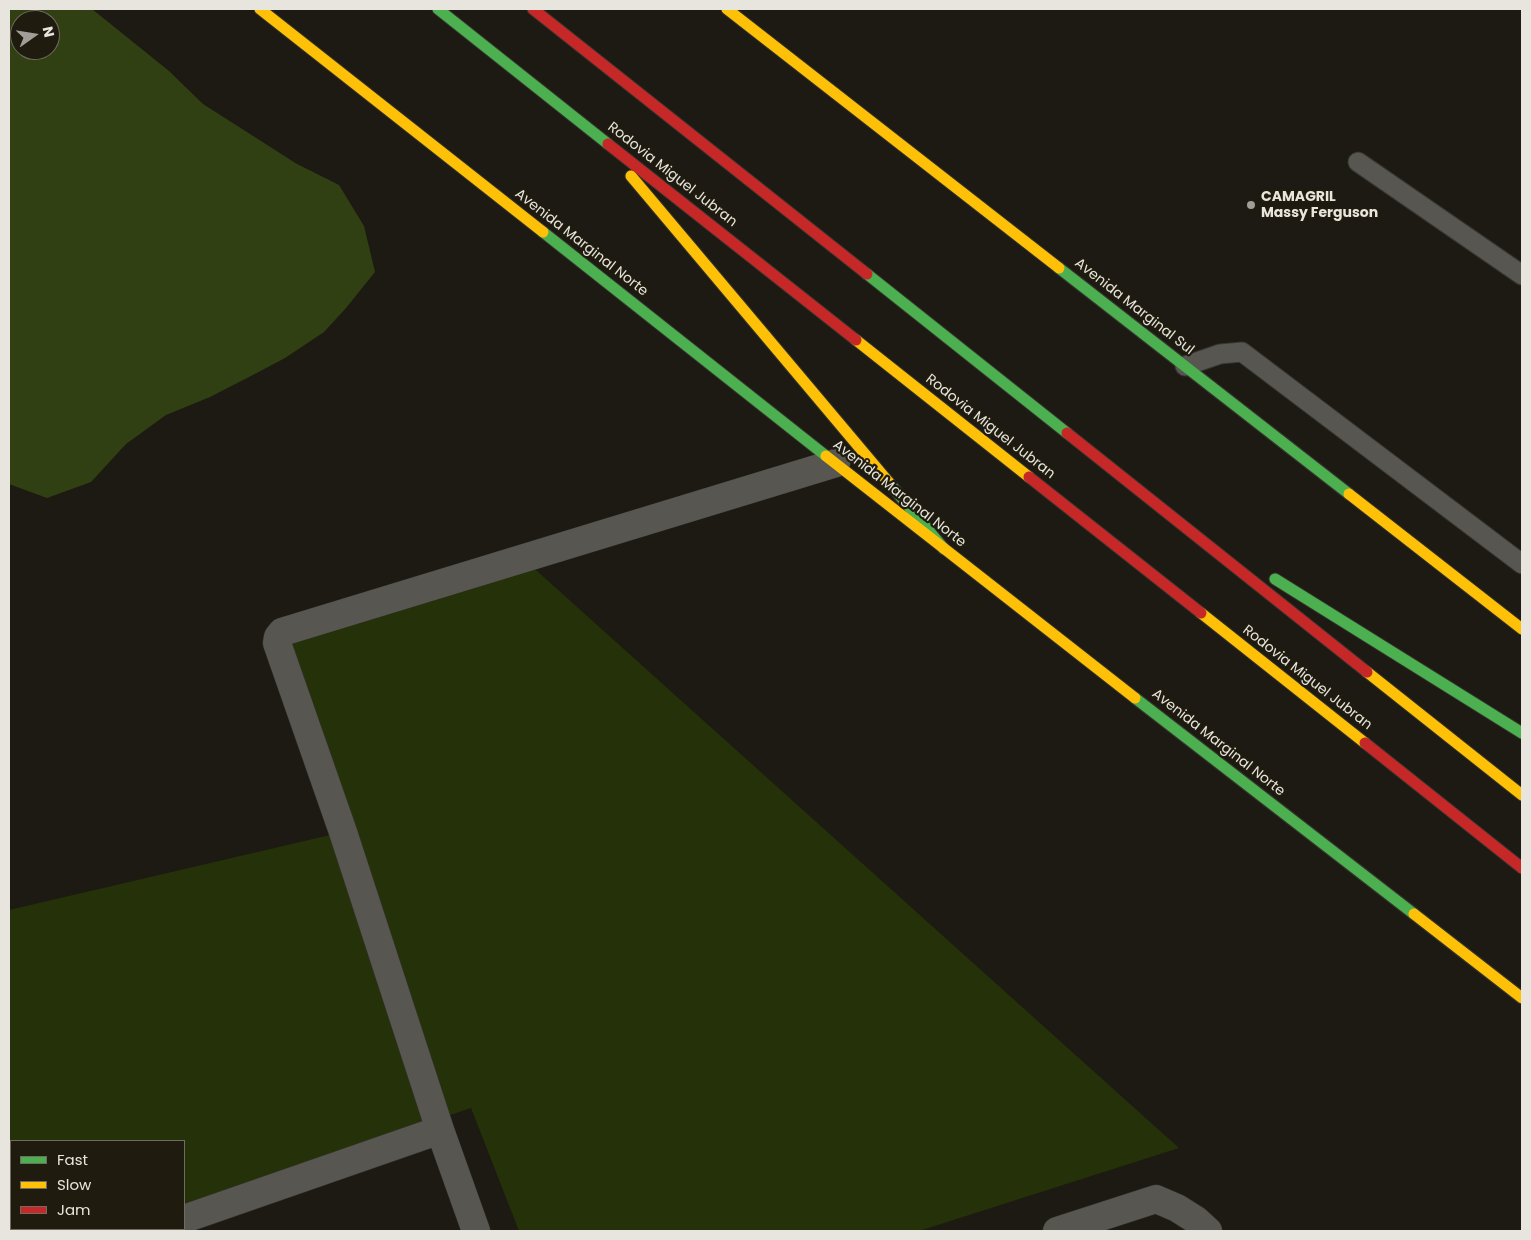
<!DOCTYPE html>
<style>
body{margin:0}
#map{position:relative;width:1531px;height:1240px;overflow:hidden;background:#1c1a12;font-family:Poppins,sans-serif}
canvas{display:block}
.frame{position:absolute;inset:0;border:10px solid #e7e5dd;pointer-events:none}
.legend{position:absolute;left:10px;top:1140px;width:175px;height:90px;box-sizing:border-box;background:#1f1c0f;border:1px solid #6f6c61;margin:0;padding:6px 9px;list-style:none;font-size:15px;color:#e7e5dd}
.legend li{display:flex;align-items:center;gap:10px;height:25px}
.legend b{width:25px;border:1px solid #6f6c61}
.north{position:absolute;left:10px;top:10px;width:50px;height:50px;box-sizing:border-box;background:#1f1c0f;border:1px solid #6f6c61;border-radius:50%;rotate:77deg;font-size:14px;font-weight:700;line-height:20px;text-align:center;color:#e7e5dd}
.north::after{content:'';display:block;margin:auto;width:18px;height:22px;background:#a09e96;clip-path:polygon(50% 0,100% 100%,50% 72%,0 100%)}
</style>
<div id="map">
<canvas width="1531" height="1240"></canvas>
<div class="frame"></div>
<ul class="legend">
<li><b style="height:6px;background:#4caf50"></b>Fast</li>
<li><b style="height:6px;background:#ffc107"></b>Slow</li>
<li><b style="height:6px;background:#c62828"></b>Jam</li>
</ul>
<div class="north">N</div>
</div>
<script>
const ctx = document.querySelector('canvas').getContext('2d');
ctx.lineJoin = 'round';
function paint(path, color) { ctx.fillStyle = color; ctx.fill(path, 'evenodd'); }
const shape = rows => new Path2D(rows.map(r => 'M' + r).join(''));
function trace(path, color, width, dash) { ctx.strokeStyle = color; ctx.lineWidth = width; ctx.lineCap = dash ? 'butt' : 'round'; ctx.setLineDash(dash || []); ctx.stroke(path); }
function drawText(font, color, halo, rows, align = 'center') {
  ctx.font = font + ' Poppins,sans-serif'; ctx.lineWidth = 4.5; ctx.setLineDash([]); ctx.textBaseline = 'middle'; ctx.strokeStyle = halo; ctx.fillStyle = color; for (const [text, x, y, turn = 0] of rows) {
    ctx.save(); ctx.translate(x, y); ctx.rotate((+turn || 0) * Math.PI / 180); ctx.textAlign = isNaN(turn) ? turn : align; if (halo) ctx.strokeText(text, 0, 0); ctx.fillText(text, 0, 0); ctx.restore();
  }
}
paint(shape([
 [527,562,1179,1148,919,1231,519,1231,471,1108,184,1206,184,1141,11,1141,11,1229,118,1229,111,1231,9,1231,9,910,343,832,282,640]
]), '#253108');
paint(shape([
 [9,9,92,9,169,71,203,104,297,164,339,185,364,226,375,272,346,308,324,332,285,358,251,376,210,397,166,415,126,444,91,482,47,498,9,484],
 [20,20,50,20,50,50,20,50]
]), '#314012');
const lane = shape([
 [1358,162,1522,275],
 [1185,366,1220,354,1242,352,1522,564]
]);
const street = shape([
 [184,1219,440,1130],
 [148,1231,155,1229],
 [476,1231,440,1130,343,832,277,643,278,637,282,632,836,463],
 [1057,1231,1156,1199,1177,1208,1196,1220,1208,1231]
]);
const fast = shape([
 [438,9,608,144],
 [543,232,826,456],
 [1059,268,1349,494],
 [867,274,1067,433],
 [891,485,944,549],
 [1275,579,1522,733],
 [1135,698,1414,914]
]);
const slow = shape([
 [260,9,543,232],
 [727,9,1059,268],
 [631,176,891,485],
 [856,340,1029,477],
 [826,456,1135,698],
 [1349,494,1522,629],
 [1201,613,1365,743],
 [1367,672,1522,795],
 [1414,914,1522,998]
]);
const jam = shape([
 [533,9,867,274],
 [608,144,856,340],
 [1067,433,1367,672],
 [1029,477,1201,613],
 [1365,743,1522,868]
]);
trace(lane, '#373530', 21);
trace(street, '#373530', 29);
trace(fast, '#373530', 13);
trace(slow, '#373530', 13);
trace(jam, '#373530', 13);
trace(lane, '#585651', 19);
trace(street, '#585651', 28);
trace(fast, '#4caf50', 11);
trace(slow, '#ffc107', 11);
trace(jam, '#c62828', 11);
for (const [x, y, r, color] of [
 [1251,205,5,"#a09e96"]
]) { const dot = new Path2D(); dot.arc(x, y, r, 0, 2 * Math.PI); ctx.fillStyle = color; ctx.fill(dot); trace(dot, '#1f1c0f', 2); }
drawText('14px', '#e7e5dd', '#1f1c0f', [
 ["Rodovia Miguel Jubran",672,175,38],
 ["Avenida Marginal Norte",581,243,38],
 ["Avenida Marginal Sul",1134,307,38],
 ["Rodovia Miguel Jubran",990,427,38],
 ["Avenida Marginal Norte",899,494,38],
 ["Rodovia Miguel Jubran",1307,678,38],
 ["Avenida Marginal Norte",1218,743,38]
]);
drawText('bold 14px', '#e7e5dd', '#1f1c0f', [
 ["CAMAGRIL",1261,197],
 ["Massy Ferguson",1261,213]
], 'left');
</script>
